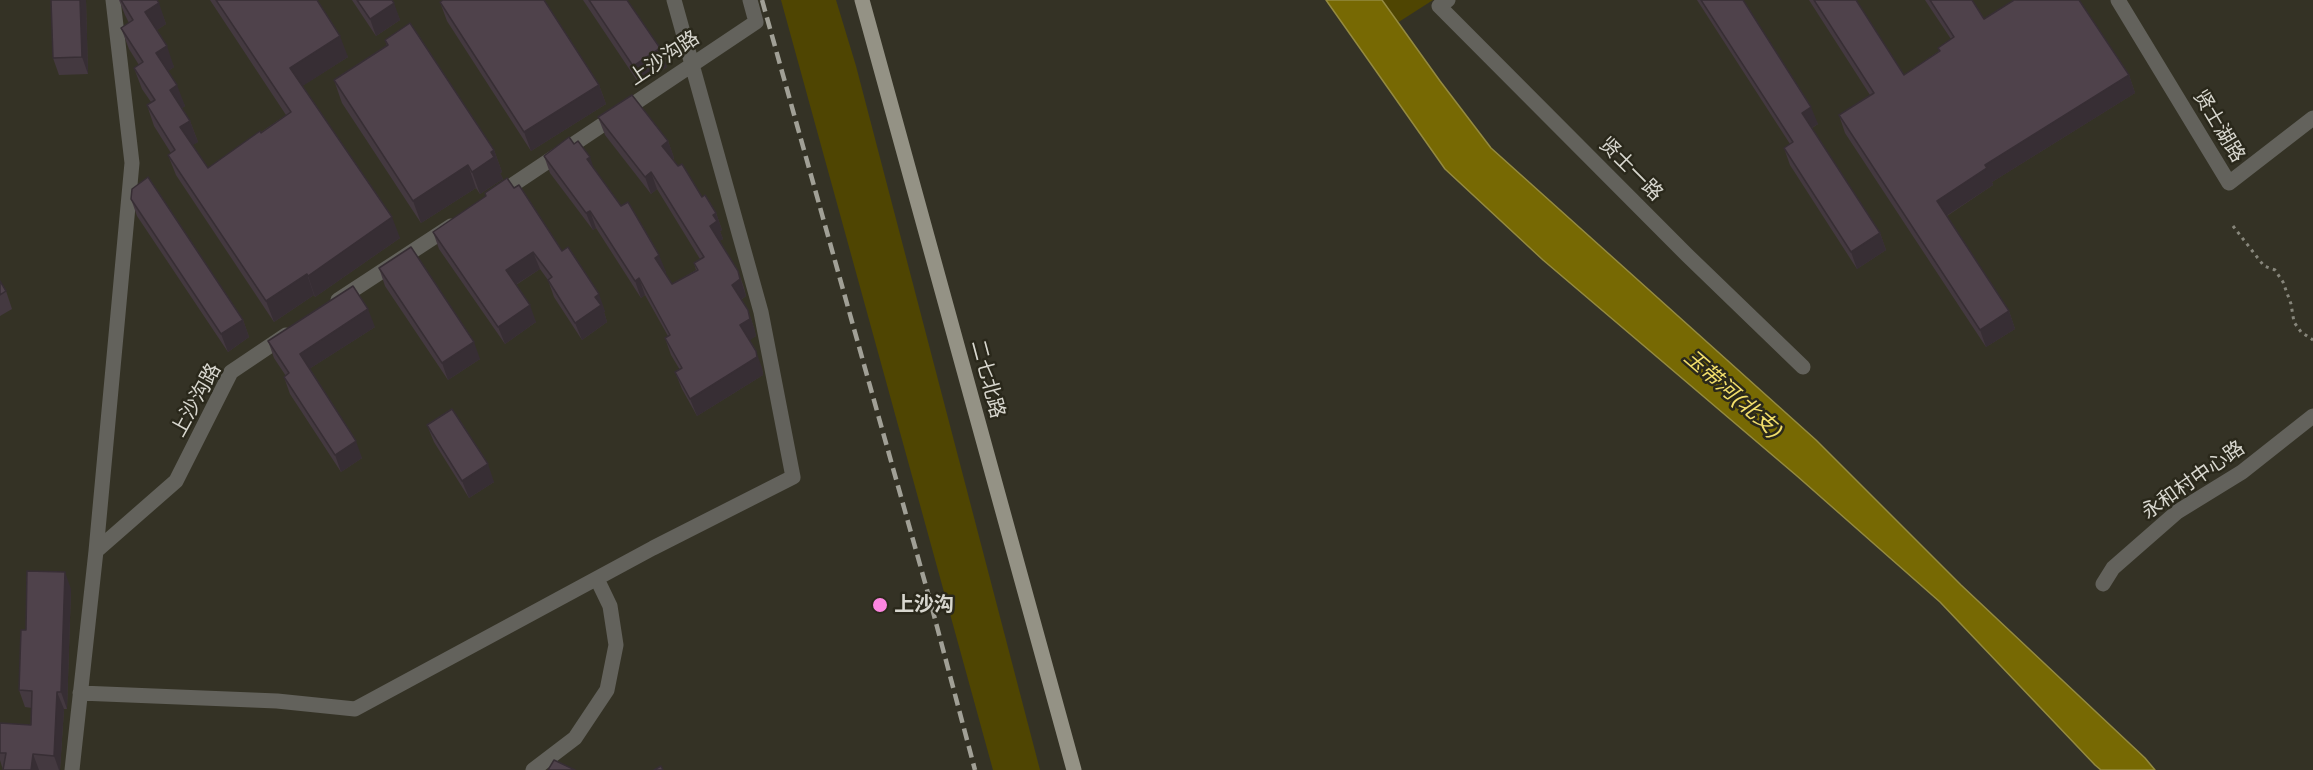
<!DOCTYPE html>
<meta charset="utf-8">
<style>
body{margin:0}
canvas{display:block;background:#343225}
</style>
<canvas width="2313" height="770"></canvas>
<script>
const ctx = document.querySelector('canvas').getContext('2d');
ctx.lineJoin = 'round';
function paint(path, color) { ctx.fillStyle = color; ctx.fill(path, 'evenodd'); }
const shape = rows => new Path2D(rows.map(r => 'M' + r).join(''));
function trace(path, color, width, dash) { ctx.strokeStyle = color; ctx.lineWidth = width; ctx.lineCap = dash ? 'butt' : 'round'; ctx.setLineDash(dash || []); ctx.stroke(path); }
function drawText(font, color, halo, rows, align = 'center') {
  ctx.font = font + ' "Golos Text","Noto Sans SC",sans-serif'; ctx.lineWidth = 5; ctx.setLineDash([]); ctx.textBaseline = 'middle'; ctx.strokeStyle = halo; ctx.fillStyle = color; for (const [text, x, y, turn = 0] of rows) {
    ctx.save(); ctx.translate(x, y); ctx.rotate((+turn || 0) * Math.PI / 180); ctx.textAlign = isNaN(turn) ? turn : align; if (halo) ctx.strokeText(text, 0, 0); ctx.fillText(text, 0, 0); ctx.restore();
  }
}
paint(shape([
 [781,0,836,0,856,66,1040,770,993,770],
 [1377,0,1433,0,1394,25]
]), '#4f4502');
const water = shape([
 [1326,0,1382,0,1440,81,1491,148,1816,440,1961,585,2145,758,2155,770,2101,770,2095,765,1940,602,1797,476,1543,260,1445,169,1326,0]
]);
paint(water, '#776903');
trace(water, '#948a40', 1.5);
trace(shape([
 [2233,226,2264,266,2275,270,2283,282,2291,304,2294,322,2301,332,2313,340]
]), '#87867b', 3, [3, 4.5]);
trace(shape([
 [1448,0,1439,6,1687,255,1803,367],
 [2118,0,2229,183,2313,118],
 [496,196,756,22,750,0],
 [338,300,451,226],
 [96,551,132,163,113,0],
 [2103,584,2113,568,2177,512,2242,472,2313,416],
 [80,693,277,701,355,709,653,548,793,477,761,312,674,0],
 [72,770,96,551,176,481,231,372,286,335],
 [533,770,575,738,607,690,616,645,610,606,597,579]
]), '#63625c', 15);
trace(shape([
 [862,0,1074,770]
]), '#949285', 15);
trace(shape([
 [762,0,931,604,975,770]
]), '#a1a096', 4.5, [12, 6]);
paint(shape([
 [86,0,88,74,59,75,53,58],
 [119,0,157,0,166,24,157,30,174,67,168,71,185,106,182,108,190,121,198,142,192,145,208,168,286,115,210,0,317,0,348,57,302,86,400,238,315,297,314,295,274,322,176,175,168,155,171,153,154,126,147,105,151,102,142,89,134,68,139,65,129,49,121,28,129,23,125,15],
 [352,0,392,0,400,20,376,36],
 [583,0,627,0,667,67,640,85],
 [1697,0,1743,0,1818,124,1812,128,1880,233,1886,250,1857,269,1790,165,1784,148,1790,144],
 [1809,0,1856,0,1904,75,1939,51,1938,48,1951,39,1925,0,1972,0,1984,19,2129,75,2135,93,1992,182,1993,185,1947,216,2009,311,2015,329,1986,347,1845,133,1839,115,1870,95],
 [440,2,599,85,606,104,531,151,447,21],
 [385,40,494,150,502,172,500,173,503,179,480,194,476,188,421,223,342,103,334,80,387,46],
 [598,117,668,141,674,158,673,160,702,197,716,213,722,230,720,231,723,239,719,241,738,271,744,288,746,296,741,300,748,310,754,328,756,336,749,340,762,368,763,375,697,416,682,389,675,372,680,370,671,355,665,338,668,336,645,295,641,298,596,228,593,230,550,173,544,156,594,168,666,272,665,273,672,284,696,270,694,263,700,259,657,189,651,194,605,135],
 [514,188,562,251,605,311,604,312,607,322,582,340,554,297,548,280,540,269,516,285,536,322,505,344,439,249,433,232,486,196,485,193],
 [131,199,243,320,249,337,228,352,137,216],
 [379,268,480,359,448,380,385,286],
 [0,281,6,291,12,309,0,316],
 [375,327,309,369,362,458,341,472,290,394,284,377,286,376,274,358,268,341],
 [427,425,494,482,469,498,434,442],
 [71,589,67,709,64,709,60,770,3,770,0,760,0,753,31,725,32,708,25,707,19,690,26,630]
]), '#443940');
paint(shape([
 [80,0,86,0,88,74,82,57],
 [159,3,166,24,153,33,145,12],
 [394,3,400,20,376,36,370,19],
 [340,36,348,57,298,89,290,68],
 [167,46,174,67,164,74,156,53],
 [660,48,667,67,640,85,633,66],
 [2129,75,2135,93,1992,182,1993,185,1943,218,1937,201,1985,165],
 [177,85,185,106,178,111,170,90],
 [599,85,606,104,531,151,524,132],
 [1811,107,1818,124,1808,130,1802,113],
 [190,121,198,142,188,148,180,127],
 [668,141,674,158,668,163,662,146],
 [494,150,502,172,500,173,503,179,480,194,472,172,491,152],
 [590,157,596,175,587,159],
 [468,165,476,188,421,223,413,201],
 [651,172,657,189,651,194,645,177],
 [590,211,596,228,593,230,586,213],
 [716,213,722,230,720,231,723,239,716,243,710,226,713,215],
 [392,217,400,238,315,297,308,276],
 [1880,233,1886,250,1857,269,1851,252],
 [533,252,540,269,512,287,506,270],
 [659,255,666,272,661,275,655,258],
 [738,271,746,296,738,302,732,285],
 [307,274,314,295,274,322,266,301],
 [639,278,645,295,641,298,635,281],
 [599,294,605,311,604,312,607,322,582,340,575,323,595,297],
 [530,305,536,322,505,344,498,327],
 [368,309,375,327,306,371,300,354],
 [748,310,754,328,756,336,746,343,740,325],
 [2009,311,2015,329,1986,347,1980,330],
 [243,320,249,337,228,352,221,334],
 [474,342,480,359,448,380,442,363],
 [756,351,762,368,763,375,697,416,690,399],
 [356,441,362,458,341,472,335,455],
 [488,464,494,482,469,498,462,481],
 [65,572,71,589,67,709,61,692],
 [57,692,64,709,60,770,59,770,54,756],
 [33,754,39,770,31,770]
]), '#372e34');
const building = shape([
 [51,0,80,0,82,57,53,58,51,0],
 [121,0,157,0,159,3,145,12,167,46,156,53,177,85,170,90,190,121,180,127,208,168,260,131,261,133,291,112,216,0,317,0,340,36,290,68,392,217,308,276,307,274,266,301,168,155,175,150,147,105,155,100,134,68,143,62,121,28,133,20,121,0],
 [357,0,392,0,394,3,370,19,357,0],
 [443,0,544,0,599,85,524,132,440,2,443,0],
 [589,0,627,0,660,48,633,66,589,0],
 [1701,0,1743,0,1811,107,1802,113,1880,233,1851,252,1784,148,1793,142,1701,0],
 [1814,0,1856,0,1904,75,1940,51,1938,48,1954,37,1930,0,1972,0,1984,19,2014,0,2079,0,2129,75,1985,165,1987,168,1937,201,2009,311,1980,330,1839,115,1874,93,1814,0],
 [410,23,494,150,491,152,494,157,472,172,468,165,413,201,334,80,388,45,385,40,410,23],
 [632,95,668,141,662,146,678,166,682,164,702,197,705,195,716,213,713,215,717,221,710,226,738,271,740,279,732,285,748,310,750,319,740,325,756,351,757,357,690,399,675,372,682,368,665,338,670,335,639,278,635,281,590,211,586,213,544,156,569,137,574,144,578,141,590,157,587,159,621,206,628,202,659,255,655,258,672,284,698,270,694,263,704,257,651,172,645,177,598,117,632,95],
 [148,177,243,320,221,334,131,199,132,189,148,177],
 [507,178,514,188,519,185,562,251,568,247,599,294,595,297,601,305,575,323,548,280,552,277,533,252,506,270,530,305,498,327,433,232,486,196,485,193,507,178],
 [411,247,474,342,442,363,379,268,411,247],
 [0,281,6,291,0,295,0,281],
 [353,286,368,309,300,354,356,441,335,455,284,377,289,373,268,341,353,286],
 [452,409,488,464,462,481,427,425,452,409],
 [27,571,65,572,61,692,57,692,54,756,33,754,31,770,3,770,6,753,0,753,0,723,31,725,32,691,19,690,21,630,26,630,27,571],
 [554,760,575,770,548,770,554,760],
 [661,766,663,770,654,770,661,766]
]);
paint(building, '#4f424b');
trace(building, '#372e34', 1.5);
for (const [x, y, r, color] of [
 [880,605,8,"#fd86e1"]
]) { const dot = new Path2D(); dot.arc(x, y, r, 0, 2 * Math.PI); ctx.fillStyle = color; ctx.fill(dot); trace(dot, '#2a281b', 2); }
drawText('20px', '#d8d7cf', '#2a281b', [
 ["上沙沟路",664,58,-34],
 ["贤士湖路",2219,126,59],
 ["贤士一路",1631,169,45],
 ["二七北路",988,379,75],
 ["上沙沟路",196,400,-61],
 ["永和村中心路",2193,480,-35]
]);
drawText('bold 20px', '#d8d7cf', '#2a281b', [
 ["上沙沟",894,605]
], 'left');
drawText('italic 21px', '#f2de6b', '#2a281b', [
 ["玉带河(北支)",1733,394,41]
]);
</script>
